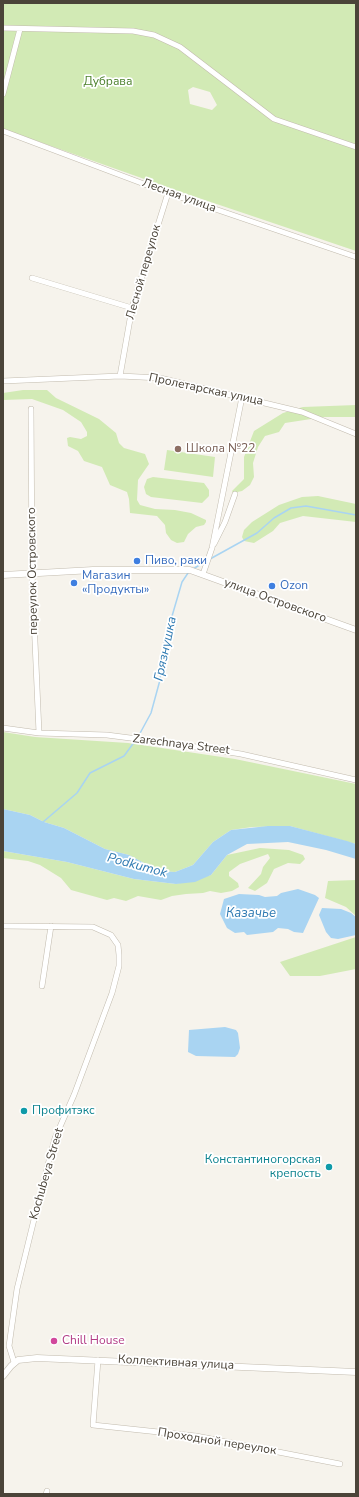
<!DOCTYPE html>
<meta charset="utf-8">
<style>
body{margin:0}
#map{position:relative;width:359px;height:1497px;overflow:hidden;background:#f6f3ec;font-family:"Nunito Sans",sans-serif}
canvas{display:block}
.frame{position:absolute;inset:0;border:4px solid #4b4439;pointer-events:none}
</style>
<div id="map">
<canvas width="359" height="1497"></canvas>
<div class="frame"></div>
</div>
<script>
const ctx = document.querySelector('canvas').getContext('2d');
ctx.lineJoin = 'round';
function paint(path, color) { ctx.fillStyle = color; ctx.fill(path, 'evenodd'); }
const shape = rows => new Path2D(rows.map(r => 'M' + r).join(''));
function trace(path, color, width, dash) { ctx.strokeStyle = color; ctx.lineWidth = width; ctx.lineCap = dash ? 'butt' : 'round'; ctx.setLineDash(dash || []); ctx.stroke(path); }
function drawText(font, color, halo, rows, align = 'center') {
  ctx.font = font + ' "Nunito Sans",sans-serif'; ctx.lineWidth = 3.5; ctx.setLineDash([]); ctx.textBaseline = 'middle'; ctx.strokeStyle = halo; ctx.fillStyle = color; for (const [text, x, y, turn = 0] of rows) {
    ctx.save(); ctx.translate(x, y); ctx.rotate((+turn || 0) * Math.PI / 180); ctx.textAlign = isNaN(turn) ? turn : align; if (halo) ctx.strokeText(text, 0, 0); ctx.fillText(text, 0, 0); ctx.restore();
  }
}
paint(shape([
 [3,3,356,3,356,251,181,192,3,129],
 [193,87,210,92,217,105,212,110,190,104,188,90],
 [23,390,47,390,56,398,99,419,116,433,119,443,124,448,145,454,149,464,138,480,137,500,140,505,155,509,175,510,191,513,206,520,206,522,204,525,196,527,188,534,184,542,177,543,171,540,166,533,165,525,157,516,130,513,129,499,127,492,110,485,102,467,84,461,78,451,68,446,67,438,70,437,81,439,87,436,87,432,81,422,63,410,32,399,3,400,3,393],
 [356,405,356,417,324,417,285,423,279,432,265,436,258,447,253,463,254,477,250,485,242,491,233,493,232,491,244,479,244,457,254,431,283,413,303,407],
 [167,450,215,457,213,477,164,470],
 [153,477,204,483,209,490,209,496,202,503,151,497,146,494,144,487,147,479],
 [318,496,356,504,356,522,303,516,280,523,273,531,254,543,244,541,242,537,244,530,252,522,279,505,302,497],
 [3,732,35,737,128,743,235,759,356,784,356,844,290,826,252,827,231,830,213,842,193,865,175,872,159,871,129,855,105,849,64,828,44,822,30,815,3,809],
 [260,848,289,850,303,855,305,859,300,864,288,863,274,869,267,883,255,891,248,888,261,874,263,867,270,858,268,854,240,864,229,872,229,876,238,883,239,887,232,891,221,893,210,891,203,893,186,894,172,896,161,900,138,896,126,901,114,898,107,900,71,890,61,878,40,865,28,861,3,858,3,851,67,862,134,879,176,884,211,875,227,855],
 [356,880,356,916,346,907,325,898,328,881],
 [356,937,356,969,320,976,290,976,280,962]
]), '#d2eab5');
paint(shape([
 [3,809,30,815,44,822,64,828,105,849,129,855,159,871,175,872,193,865,213,842,231,830,268,826,290,826,347,841,356,844,356,859,326,850,288,842,247,844,227,855,211,875,195,882,176,884,134,879,67,862,3,851],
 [298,889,315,895,319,898,303,933,294,932,288,929,278,928,273,932,247,935,244,932,235,933,227,928,220,914,224,899,239,894,259,895,265,897,277,896,281,893],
 [322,908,341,909,351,913,356,917,356,935,338,939,331,938,326,932,319,915],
 [225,1027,236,1030,238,1033,240,1048,238,1054,235,1057,196,1056,188,1052,189,1030]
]), '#a9d4f2');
trace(shape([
 [210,559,257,533,274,518,291,508,306,506,356,515],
 [193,569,206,561],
 [138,737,151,713,160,680,164,644,170,623,182,582,188,573],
 [43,822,77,793,90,773,124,756,135,741]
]), '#a9d4f2', 1.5);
const minor = shape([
 [3,28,133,31,154,35,180,47,274,119,356,147],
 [3,94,20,29],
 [3,131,168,193,356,257],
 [32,278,132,308],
 [120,376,132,308,168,193],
 [3,381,120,376,160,378,302,412,356,434],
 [31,409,32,573,39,733],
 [214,544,225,522,235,494],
 [203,574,212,548,242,397],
 [3,728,39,733,107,735,184,745,241,754,356,780],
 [3,926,93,927,111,935,118,945,119,955,119,966,112,993,74,1095,55,1138,40,1195,17,1289,9,1346,14,1362],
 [42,986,51,926],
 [98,1360,93,1425,196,1436,340,1464],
 [46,1494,47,1491]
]);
const tertiary = shape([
 [3,575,93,570,190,570,356,630],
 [3,1376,11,1366,18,1360,37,1358,356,1372]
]);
trace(minor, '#c2bbae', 6);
trace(tertiary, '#c2bbae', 7);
trace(minor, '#fff', 5);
trace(tertiary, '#fff', 6);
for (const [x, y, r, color] of [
 [178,449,4,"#8d6e63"],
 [137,561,4,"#3f7fe0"],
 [74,583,4,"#3f7fe0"],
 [272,586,4,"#3f7fe0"],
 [24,1111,4,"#0f9aa8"],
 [329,1167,4,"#0f9aa8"],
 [54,1341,4,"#d1479c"]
]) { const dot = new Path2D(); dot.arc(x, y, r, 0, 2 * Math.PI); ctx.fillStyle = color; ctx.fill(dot); trace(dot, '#fff', 1.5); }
drawText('12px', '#4a7f2a', '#fff', [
 ["Дубрава",108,82]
]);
drawText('12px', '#4b4439', '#fff', [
 ["Лесная улица",179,196,20],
 ["Лесной переулок",144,272,-74],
 ["Пролетарская улица",206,390,12],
 ["переулок Островского",33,571,-91],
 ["улица Островского",275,601,20],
 ["Zarechnaya Street",181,745,7],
 ["Kochubeya Street",47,1174,-74],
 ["Коллективная улица",176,1363,3],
 ["Проходной переулок",217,1442,9]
]);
drawText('12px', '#785e54', '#fff', [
 ["Школа №22",186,449]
], 'left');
drawText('12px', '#366cbe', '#fff', [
 ["Пиво, раки",145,561],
 ["Магазин",82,576],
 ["«Продукты»",82,590],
 ["Ozon",280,586]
], 'left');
drawText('12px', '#0d838f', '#fff', [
 ["Профитэкс",32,1111],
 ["Константиногорская",321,1160,"right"],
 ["крепость",321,1174,"right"]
], 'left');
drawText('12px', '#b23c85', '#fff', [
 ["Chill House",62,1341]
], 'left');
drawText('italic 13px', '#2e7ab2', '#fff', [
 ["Грязнушка",166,649,-78],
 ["Podkumok",137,866,15],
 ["Казачье",251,914]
]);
</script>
